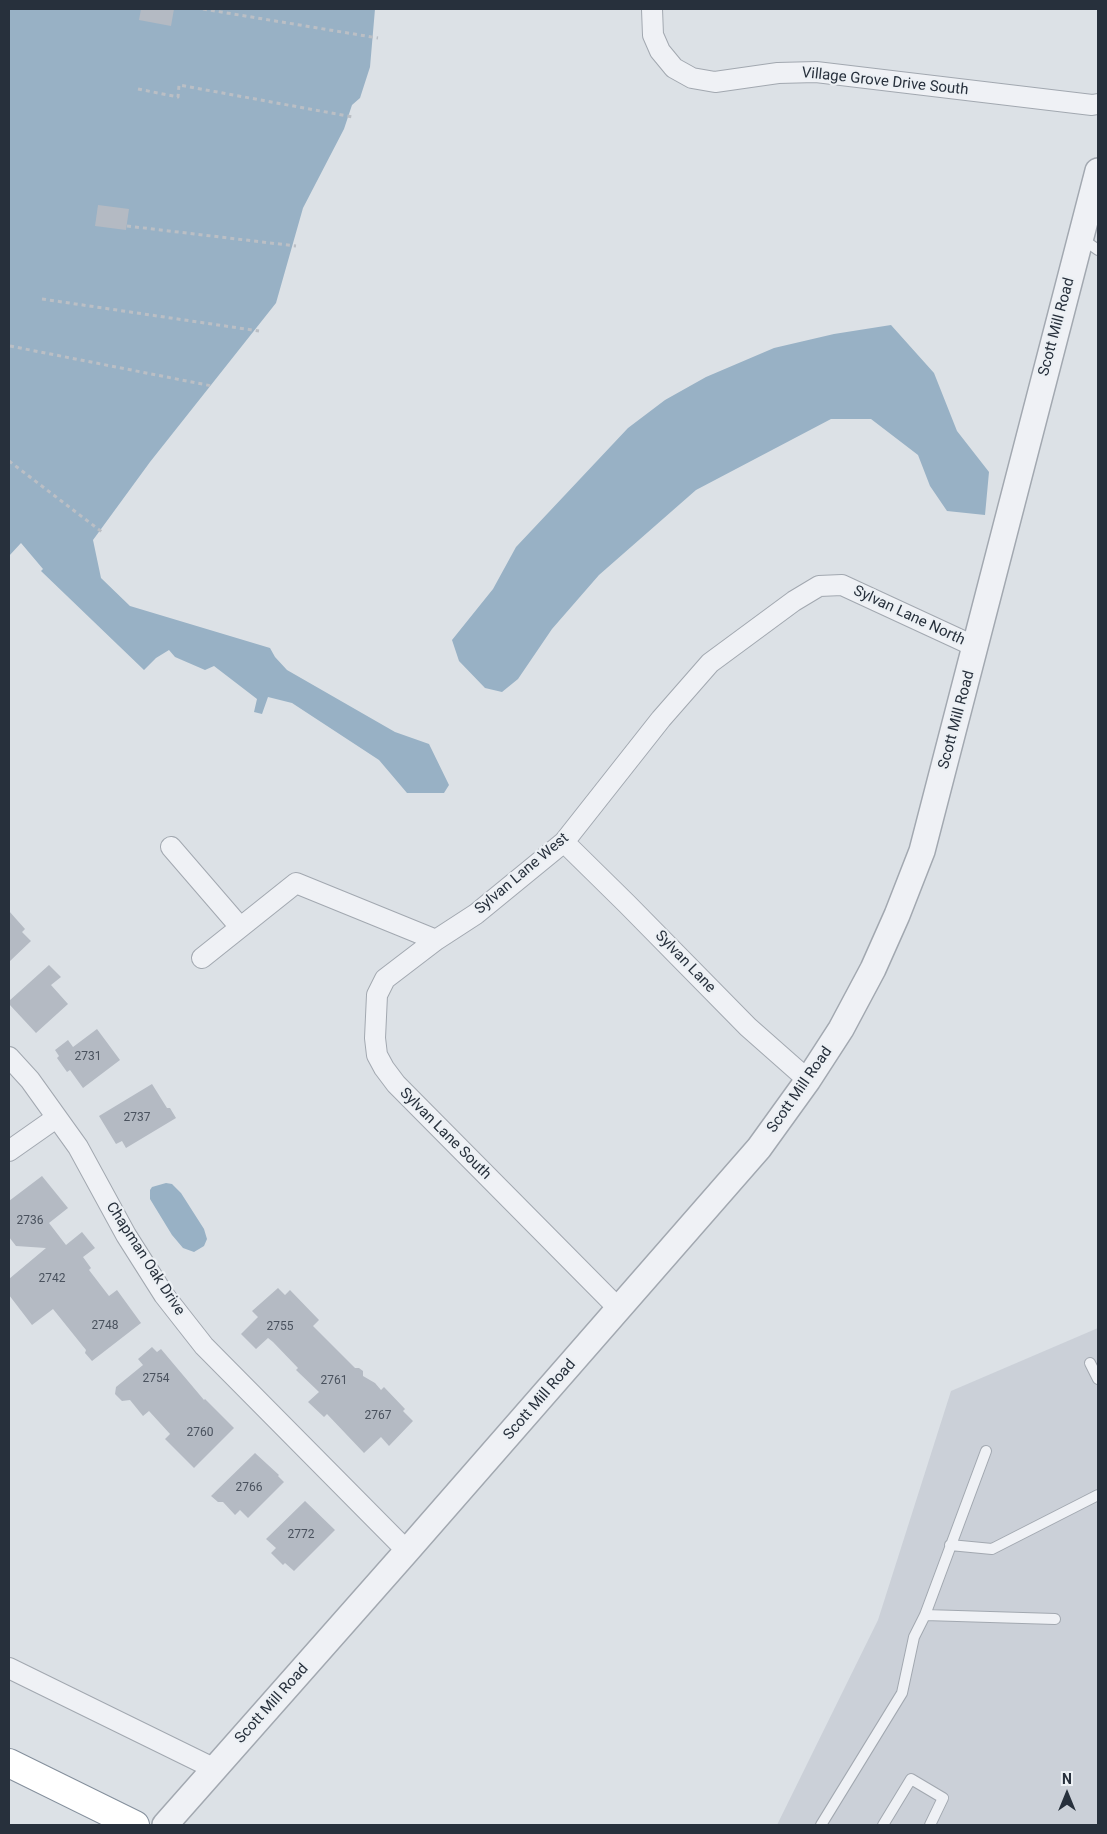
<!DOCTYPE html>
<style>
body{margin:0}
#map{position:relative;width:1107px;height:1834px;overflow:hidden;background:#dce1e6;font-family:Roboto,sans-serif}
canvas{display:block}
.frame{position:absolute;inset:0;border:10px solid #27303c;pointer-events:none}
.north{position:absolute;left:1042px;top:1769px;width:50px;height:50px;-webkit-text-stroke:4px #ecf0f4;paint-order:stroke;rotate:0deg;font-size:14px;font-weight:700;line-height:20px;text-align:center;color:#27303c}
.north::after{content:'';display:block;margin:auto;width:18px;height:22px;background:#27303c;clip-path:polygon(50% 0,100% 100%,50% 72%,0 100%)}
</style>
<div id="map">
<canvas width="1107" height="1834"></canvas>
<div class="frame"></div>
<div class="north">N</div>
</div>
<script>
const ctx = document.querySelector('canvas').getContext('2d');
ctx.lineJoin = 'round';
function paint(path, color) { ctx.fillStyle = color; ctx.fill(path, 'evenodd'); }
const shape = rows => new Path2D(rows.map(r => 'M' + r).join(''));
function trace(path, color, width, dash) { ctx.strokeStyle = color; ctx.lineWidth = width; ctx.lineCap = dash ? 'butt' : 'round'; ctx.setLineDash(dash || []); ctx.stroke(path); }
function drawText(font, color, halo, rows, align = 'center') {
  ctx.font = font + ' Roboto,sans-serif'; ctx.lineWidth = 4.5; ctx.setLineDash([]); ctx.textBaseline = 'middle'; ctx.strokeStyle = halo; ctx.fillStyle = color; for (const [text, x, y, turn = 0] of rows) {
    ctx.save(); ctx.translate(x, y); ctx.rotate((+turn || 0) * Math.PI / 180); ctx.textAlign = isNaN(turn) ? turn : align; if (halo) ctx.strokeText(text, 0, 0); ctx.fillText(text, 0, 0); ctx.restore();
  }
}
paint(shape([
 [1098,1328,1098,1825,777,1825,878,1620,951,1391]
]), '#cbd0d8');
paint(shape([
 [9,9,375,9,370,67,360,98,352,105,344,129,303,208,276,303,150,462,93,540,101,578,130,606,270,648,275,657,287,670,395,732,429,744,449,785,444,793,407,793,379,760,292,703,268,697,262,714,254,712,257,699,214,666,205,670,175,657,169,650,156,658,144,670,41,571,43,569,21,543,9,556],
 [891,325,934,373,957,431,989,472,985,515,947,511,930,486,918,455,871,419,831,419,696,490,599,575,552,629,518,679,502,692,485,688,459,661,452,640,493,589,516,547,628,428,665,400,706,377,774,348,834,334],
 [166,1183,172,1184,181,1193,204,1229,207,1239,204,1246,194,1252,183,1248,172,1235,150,1199,150,1190,152,1187]
]), '#98b1c5');
paint(shape([
 [141,9,174,9,171,26,139,20],
 [98,205,129,209,126,230,95,226],
 [9,911,25,929,22,932,31,941,9,962],
 [49,965,61,977,51,985,68,1004,36,1033,9,1004,9,1001],
 [97,1029,120,1060,83,1088,70,1070,67,1072,57,1058,59,1056,55,1050,68,1040,73,1047],
 [152,1084,167,1108,170,1108,176,1118,126,1148,122,1141,116,1144,99,1116],
 [42,1176,68,1208,49,1223,66,1245,82,1232,95,1248,83,1257,91,1268,89,1270,109,1296,117,1290,141,1323,92,1361,85,1353,86,1350,53,1309,32,1325,9,1295,9,1279,46,1248,16,1246,9,1237,9,1201],
 [278,1288,285,1295,290,1290,319,1320,313,1326,355,1368,359,1368,363,1371,363,1376,375,1383,381,1390,384,1387,405,1409,403,1411,413,1421,389,1446,381,1437,364,1453,327,1414,324,1417,308,1402,319,1392,296,1370,298,1368,273,1342,268,1338,256,1349,241,1334,258,1317,252,1311],
 [152,1347,157,1352,161,1349,204,1400,205,1399,234,1428,194,1468,165,1439,170,1434,149,1411,143,1416,130,1400,122,1401,115,1394,116,1387,143,1365,138,1359],
 [255,1453,279,1475,278,1476,284,1482,248,1518,240,1510,235,1515,223,1502,218,1502,211,1496],
 [305,1501,335,1530,294,1571,285,1563,283,1565,271,1553,276,1548,266,1539]
]), '#b4bac3');
const service = shape([
 [1081,238,1098,250],
 [1090,1363,1098,1379],
 [950,1545,992,1549,1098,1495],
 [925,1615,1055,1619],
 [821,1825,902,1693,914,1637,925,1615,986,1451],
 [883,1825,911,1779,943,1798,930,1825]
]);
const minor = shape([
 [652,9,653,35,660,51,674,68,692,78,715,82,778,73,816,72,1092,105,1098,104],
 [564,842,627,904,748,1027,808,1080],
 [171,847,240,927],
 [436,940,385,979,377,995,375,1038,377,1055,384,1068,396,1084,619,1309],
 [202,958,296,883,436,940,476,914,564,842,661,719,710,663,794,601,819,586,842,585,976,647],
 [9,1057,30,1080,78,1147,126,1235,164,1295,204,1346,407,1551],
 [9,1151,56,1118],
 [9,1668,215,1769]
]);
const tertiary = shape([
 [165,1825,407,1551,759,1148,808,1080,841,1029,873,969,897,915,922,851,1098,171]
]);
const motorway = shape([
 [9,1763,135,1825]
]);
trace(service, '#a2a8b0', 12);
trace(minor, '#a2a8b0', 22);
trace(tertiary, '#a2a8b0', 28);
trace(motorway, '#848f9c', 30);
trace(shape([
 [203,9,378,38],
 [138,89,178,97,179,85,353,117],
 [127,226,296,246],
 [42,299,259,331],
 [10,346,212,386],
 [9,461,102,532]
]), '#bbbfc5', 3, [4, 4]);
trace(service, '#eff1f5', 10);
trace(minor, '#eff1f5', 20);
trace(tertiary, '#eff1f5', 25);
trace(motorway, '#fff', 28);
drawText('12px', '#4a525e', null, [
 ["2731",88,1057],
 ["2737",137,1118],
 ["2736",30,1221],
 ["2742",52,1279],
 ["2748",105,1326],
 ["2755",280,1327],
 ["2754",156,1379],
 ["2761",334,1381],
 ["2767",378,1416],
 ["2760",200,1433],
 ["2766",249,1488],
 ["2772",301,1535]
]);
drawText('15px', '#27303c', '#ecf0f4', [
 ["Village Grove Drive South",885,82,6],
 ["Scott Mill Road",1057,327,-75],
 ["Sylvan Lane North",909,616,25],
 ["Scott Mill Road",957,720,-75],
 ["Sylvan Lane West",522,874,-40],
 ["Sylvan Lane",685,962,46],
 ["Scott Mill Road",800,1090,-55],
 ["Sylvan Lane South",445,1134,45],
 ["Chapman Oak Drive",145,1259,57],
 ["Scott Mill Road",540,1400,-49],
 ["Scott Mill Road",272,1704,-48]
]);
</script>
